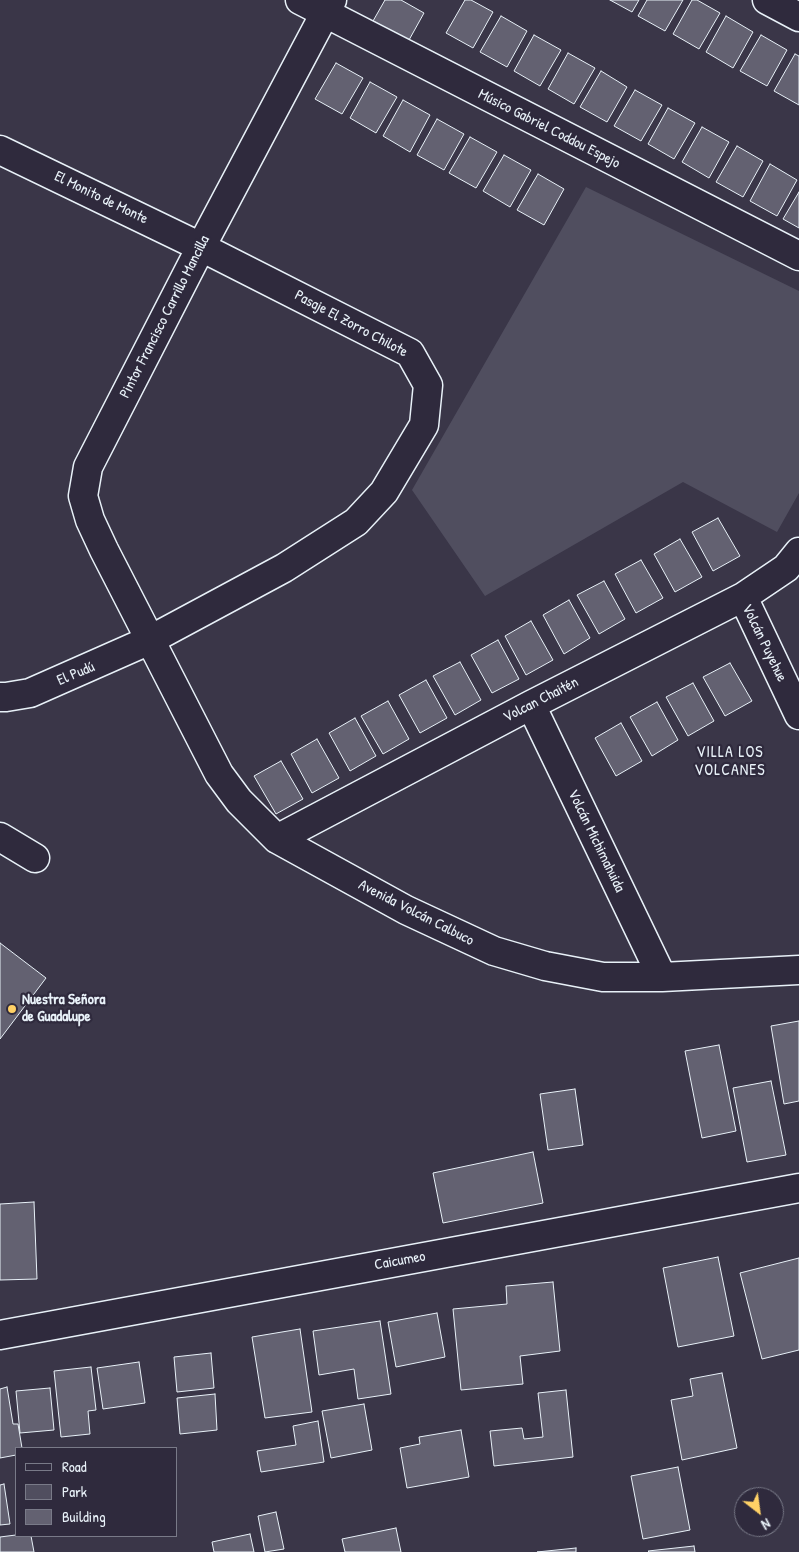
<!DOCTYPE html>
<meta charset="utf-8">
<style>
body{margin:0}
#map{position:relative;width:799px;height:1552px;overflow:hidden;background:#3a3648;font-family:"Patrick Hand",sans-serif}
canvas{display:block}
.legend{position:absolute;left:15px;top:1447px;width:162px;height:90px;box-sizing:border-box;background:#2f2a3d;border:1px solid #797a88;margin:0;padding:6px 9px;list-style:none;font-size:15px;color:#e8f1f8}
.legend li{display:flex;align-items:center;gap:10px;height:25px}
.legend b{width:25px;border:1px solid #797a88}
.north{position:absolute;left:734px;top:1487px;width:50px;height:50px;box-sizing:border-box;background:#2f2a3d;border:1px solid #797a88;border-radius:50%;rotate:150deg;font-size:14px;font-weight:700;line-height:20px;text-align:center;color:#e8f1f8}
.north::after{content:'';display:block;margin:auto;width:18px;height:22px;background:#ffd166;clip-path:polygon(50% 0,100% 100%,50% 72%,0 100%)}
</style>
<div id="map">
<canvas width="799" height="1552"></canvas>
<ul class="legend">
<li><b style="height:6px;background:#2f2a3d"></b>Road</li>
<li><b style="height:14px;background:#504e5f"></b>Park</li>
<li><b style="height:14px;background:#636171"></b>Building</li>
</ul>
<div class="north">N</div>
</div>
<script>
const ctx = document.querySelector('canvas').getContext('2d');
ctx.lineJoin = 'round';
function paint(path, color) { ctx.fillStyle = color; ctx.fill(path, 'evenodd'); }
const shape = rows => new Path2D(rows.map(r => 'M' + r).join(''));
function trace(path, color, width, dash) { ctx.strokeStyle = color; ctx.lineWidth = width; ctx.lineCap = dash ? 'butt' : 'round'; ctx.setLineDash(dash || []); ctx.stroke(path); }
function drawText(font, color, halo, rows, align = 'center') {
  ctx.font = font + ' "Patrick Hand",sans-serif'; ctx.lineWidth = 4.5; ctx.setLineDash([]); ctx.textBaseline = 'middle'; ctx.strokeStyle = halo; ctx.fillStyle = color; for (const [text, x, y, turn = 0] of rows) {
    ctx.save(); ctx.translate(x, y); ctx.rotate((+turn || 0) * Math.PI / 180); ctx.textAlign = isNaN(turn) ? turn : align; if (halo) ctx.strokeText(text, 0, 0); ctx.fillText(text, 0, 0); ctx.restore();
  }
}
paint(shape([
 [586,187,799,291,799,493,777,532,683,482,485,596,412,490]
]), '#504e5f');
const building = shape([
 [385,0,401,0,424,13,409,40,373,21,385,0],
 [465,0,471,0,493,12,473,48,446,33,465,0],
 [610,0,639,0,632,12,610,0],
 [647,0,683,0,665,31,638,16,647,0],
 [692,0,697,0,720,13,699,49,673,34,692,0],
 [501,16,527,31,507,67,480,52,501,16],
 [726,16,753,32,733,68,706,52,726,16],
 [534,35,561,50,540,86,514,71,534,35],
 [761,35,787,50,767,86,740,71,761,35],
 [568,53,595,68,574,104,548,89,568,53],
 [795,54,799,56,799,105,774,91,795,54],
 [336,63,363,78,342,114,315,99,336,63],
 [601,71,627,87,607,122,580,107,601,71],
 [370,82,397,97,376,133,350,118,370,82],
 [635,90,662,105,641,141,614,126,635,90],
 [403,100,430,115,410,152,383,136,403,100],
 [668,108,695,123,674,159,648,144,668,108],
 [437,119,464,134,444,170,417,155,437,119],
 [702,127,729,142,709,178,682,162,702,127],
 [470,137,497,152,476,188,449,173,470,137],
 [737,146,763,161,743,197,716,182,737,146],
 [504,155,531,170,510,207,483,191,504,155],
 [770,164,797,180,777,216,750,201,770,164],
 [538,174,564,189,544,225,517,210,538,174],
 [799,192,799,228,783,219,799,192],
 [718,518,740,556,713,571,692,532,718,518],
 [680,539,702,577,675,592,654,554,680,539],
 [641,560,663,598,636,613,615,574,641,560],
 [604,581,625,619,599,634,577,595,604,581],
 [569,600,590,638,564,654,543,615,569,600],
 [531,621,553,660,526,675,505,636,531,621],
 [498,640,519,679,492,693,471,655,498,640],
 [460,662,481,700,455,715,433,676,460,662],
 [730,663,752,701,725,716,703,677,730,663],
 [426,680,447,718,420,733,399,695,426,680],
 [693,683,714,721,688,736,666,697,693,683],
 [388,701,409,739,383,754,361,716,388,701],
 [657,702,678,740,652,756,630,717,657,702],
 [355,718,376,756,350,771,329,733,355,718],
 [621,723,642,761,616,776,595,738,621,723],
 [317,739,339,778,312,793,291,754,317,739],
 [281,761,303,799,276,814,254,776,281,761],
 [0,943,46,978,0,1039,0,943],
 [799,1021,799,1101,784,1104,771,1026,799,1021],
 [719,1045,736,1131,702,1138,685,1051,719,1045],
 [771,1081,786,1155,747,1162,733,1088,771,1081],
 [575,1089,583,1145,548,1150,540,1094,575,1089],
 [533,1152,543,1203,443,1223,433,1173,533,1152],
 [34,1202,37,1279,0,1280,0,1204,34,1202],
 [718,1257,734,1336,678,1347,663,1268,718,1257],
 [799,1258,799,1350,762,1359,740,1273,799,1258],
 [553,1282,560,1351,520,1356,523,1384,461,1390,453,1309,507,1304,506,1286,553,1282],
 [437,1313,445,1357,396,1367,388,1322,437,1313],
 [380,1321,391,1394,358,1399,354,1369,319,1375,313,1331,380,1321],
 [300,1329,312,1412,265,1418,252,1337,300,1329],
 [211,1353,214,1388,177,1392,174,1357,211,1353],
 [139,1362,145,1403,103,1409,97,1368,139,1362],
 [91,1367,96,1410,88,1411,90,1434,61,1437,54,1371,91,1367],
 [722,1373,737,1448,682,1460,671,1400,693,1396,690,1379,722,1373],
 [7,1387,13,1424,18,1424,22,1448,16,1448,16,1455,0,1458,0,1389,7,1387],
 [50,1388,54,1430,20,1433,16,1391,50,1388],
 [566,1390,573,1457,494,1466,490,1431,522,1428,524,1439,543,1437,538,1393,566,1390],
 [215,1394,217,1430,180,1434,177,1398,215,1394],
 [364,1404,372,1450,331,1458,322,1411,364,1404],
 [318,1421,324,1462,261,1472,257,1451,296,1445,293,1426,318,1421],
 [461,1430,469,1477,407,1488,400,1448,420,1444,419,1437,461,1430],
 [678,1467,690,1530,643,1539,631,1476,678,1467],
 [4,1484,10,1524,0,1525,0,1485,4,1484],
 [276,1512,284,1549,265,1552,258,1516,276,1512],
 [396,1528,401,1552,345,1552,342,1539,396,1528],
 [250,1534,254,1552,214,1552,212,1542,250,1534],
 [16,1535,16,1536,31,1536,34,1552,0,1552,0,1537,16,1535],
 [694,1546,695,1552,649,1552,648,1551,694,1546],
 [576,1548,576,1552,537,1552,576,1548]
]);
paint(building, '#636171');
trace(building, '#e8f1f8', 1);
const minor = shape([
 [300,0,799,256],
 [332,0,201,247,88,467,83,496,90,520,104,550,219,774,239,801,277,839,406,910,494,951,545,966,603,977,662,977,799,970],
 [767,0,799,17],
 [0,150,201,247,410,353,428,385,424,425,384,492,356,522,284,568,150,640,30,693,6,697,0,697],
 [743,597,799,715],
 [531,705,662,977],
 [0,837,35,858],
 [277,839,531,705,743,597,786,568,799,552],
 [0,1335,799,1188]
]);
trace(minor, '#e8f1f8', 31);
trace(minor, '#2f2a3d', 28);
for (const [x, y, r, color] of [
 [12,1009,5,"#ffd166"]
]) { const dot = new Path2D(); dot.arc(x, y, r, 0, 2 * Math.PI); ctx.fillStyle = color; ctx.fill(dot); trace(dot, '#2f2a3d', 2); }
drawText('15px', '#e8f1f8', '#2f2a3d', [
 ["Músico Gabriel Coddou Espejo",549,129,27],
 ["El Monito de Monte",101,198,26],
 ["Pintor Francisco Carrillo Mancilla",165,317,-63],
 ["Pasaje El Zorro Chilote",351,324,28],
 ["Volcán Puyehue",764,643,64],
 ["El Pudú",76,674,-23],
 ["Volcan Chaitén",541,700,-27],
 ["Volcán Michimahuida",596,841,64],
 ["Avenida Volcán Calbuco",416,913,27],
 ["Caicumeo",400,1261,-10]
]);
drawText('bold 15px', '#e8f1f8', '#2f2a3d', [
 ["Nuestra Señora",22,1000],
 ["de Guadalupe",22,1017]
], 'left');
ctx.letterSpacing = '1px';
drawText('16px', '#e8f1f8', '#2f2a3d', [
 ["VILLA LOS",730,753],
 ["VOLCANES",730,771]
]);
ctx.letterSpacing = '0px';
</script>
